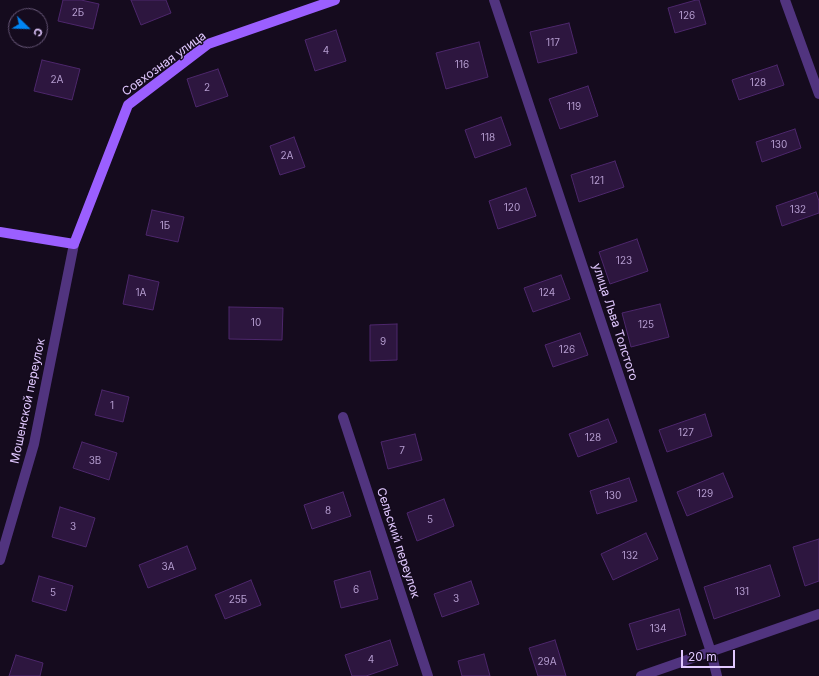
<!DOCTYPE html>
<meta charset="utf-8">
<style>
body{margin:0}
#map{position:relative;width:819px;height:676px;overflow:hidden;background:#150b1e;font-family:Inter,sans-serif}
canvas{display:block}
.north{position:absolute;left:8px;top:8px;width:40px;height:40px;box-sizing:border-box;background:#150b1e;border:1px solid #675778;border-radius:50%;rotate:113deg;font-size:11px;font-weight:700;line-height:16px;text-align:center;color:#e1c8ff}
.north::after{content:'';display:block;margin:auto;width:14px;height:18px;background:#0085f3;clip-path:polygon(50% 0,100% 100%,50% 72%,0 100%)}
.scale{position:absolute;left:681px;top:650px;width:54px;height:18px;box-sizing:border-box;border:2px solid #e1c8ff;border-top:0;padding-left:5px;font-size:12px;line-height:14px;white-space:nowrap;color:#e1c8ff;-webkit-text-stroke:3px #150b1e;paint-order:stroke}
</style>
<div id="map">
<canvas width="819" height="676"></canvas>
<div class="north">С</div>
<div class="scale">20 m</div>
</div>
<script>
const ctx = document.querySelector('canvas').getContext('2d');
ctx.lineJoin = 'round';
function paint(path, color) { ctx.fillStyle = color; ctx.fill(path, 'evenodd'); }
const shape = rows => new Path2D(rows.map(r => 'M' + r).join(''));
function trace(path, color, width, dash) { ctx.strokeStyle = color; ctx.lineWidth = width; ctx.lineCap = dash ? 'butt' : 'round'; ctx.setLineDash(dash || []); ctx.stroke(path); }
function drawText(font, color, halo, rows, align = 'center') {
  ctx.font = font + ' Inter,sans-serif'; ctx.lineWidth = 3; ctx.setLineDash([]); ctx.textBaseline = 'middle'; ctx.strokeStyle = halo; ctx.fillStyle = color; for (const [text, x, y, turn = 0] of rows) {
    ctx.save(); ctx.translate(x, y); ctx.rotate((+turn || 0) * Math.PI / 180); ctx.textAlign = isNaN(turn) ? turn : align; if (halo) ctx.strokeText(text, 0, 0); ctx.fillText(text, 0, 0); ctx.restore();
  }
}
const building = shape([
 [63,0,81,0,99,4,93,29,58,21,63,0],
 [131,0,166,0,171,13,141,25,131,0],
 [696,0,699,0,706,24,675,33,668,8,696,0],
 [569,23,577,53,538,63,530,32,569,23],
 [336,30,346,61,315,71,305,40,336,30],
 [479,42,488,77,446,89,436,53,479,42],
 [42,60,80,69,72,100,34,91,42,60],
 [777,65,784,85,739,100,732,80,777,65],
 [218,69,228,96,196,107,187,79,218,69],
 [588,86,598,116,560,129,549,99,588,86],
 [501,117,511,145,475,158,465,130,501,117],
 [795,129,801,148,762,162,756,142,795,129],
 [294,137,305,167,280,175,270,146,294,137],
 [615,161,624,187,579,202,571,175,615,161],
 [526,188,536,216,498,229,489,201,526,188],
 [816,192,819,201,819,213,782,226,776,206,816,192],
 [152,210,184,217,178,242,146,235,152,210],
 [637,239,648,271,610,284,599,252,637,239],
 [129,275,159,282,153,310,123,304,129,275],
 [561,275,570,299,533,312,524,288,561,275],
 [660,304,669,337,631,347,622,313,660,304],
 [229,307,283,308,282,340,229,339,229,307],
 [397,324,397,360,370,361,370,325,397,324],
 [580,333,588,355,553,367,545,345,580,333],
 [102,390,129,397,123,422,95,415,102,390],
 [705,414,712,436,667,452,659,430,705,414],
 [608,419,617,442,578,457,569,434,608,419],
 [415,434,422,460,388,469,381,442,415,434],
 [82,442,117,453,109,480,73,468,82,442],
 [723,473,733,497,687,516,677,492,723,473],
 [629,478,637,501,597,514,590,491,629,478],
 [343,492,351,516,312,529,304,505,343,492],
 [444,499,454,526,417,541,407,513,444,499],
 [60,507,95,518,86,547,52,537,60,507],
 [646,533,658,559,613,580,601,554,646,533],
 [819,539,819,581,805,586,793,547,819,539],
 [187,546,196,569,148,588,139,565,187,546],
 [770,565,780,596,714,619,704,587,770,565],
 [370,571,378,599,341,608,334,581,370,571],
 [39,576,73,586,66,611,32,601,39,576],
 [251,580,261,605,225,619,215,595,251,580],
 [471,581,479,604,442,617,434,594,471,581],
 [679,609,686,635,637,650,629,624,679,609],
 [390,640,398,665,366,676,352,676,345,655,390,640],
 [555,640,566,676,538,676,529,648,555,640],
 [484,654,490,676,462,676,458,661,484,654],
 [16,655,43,663,40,676,9,676,16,655]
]);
paint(building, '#2d163f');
trace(building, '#4d276c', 1);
trace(shape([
 [494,0,711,652,717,676],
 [785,0,819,94],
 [343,417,428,676],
 [0,560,34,444,74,244],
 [641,676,819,614]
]), '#51347f', 10);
trace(shape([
 [0,232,74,244,128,105,208,44,335,0]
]), '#9b5fff', 10);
drawText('10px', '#b49ccf', null, [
 ["2Б",78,13],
 ["126",687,16],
 ["117",553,43],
 ["4",326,51],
 ["116",462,65],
 ["2А",57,80],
 ["128",758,83],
 ["2",207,88],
 ["119",574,107],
 ["118",488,138],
 ["130",779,145],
 ["2А",287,156],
 ["121",597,181],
 ["120",512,208],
 ["132",798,210],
 ["1Б",165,226],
 ["123",624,261],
 ["1А",141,293],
 ["124",547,293],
 ["10",256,323],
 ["125",646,325],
 ["9",383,342],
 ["126",567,350],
 ["1",112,406],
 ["127",686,433],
 ["128",593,438],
 ["7",402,451],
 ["3В",95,461],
 ["129",705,494],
 ["130",613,496],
 ["8",328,511],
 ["5",430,520],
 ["3",73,527],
 ["132",630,556],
 ["3А",168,567],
 ["6",356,590],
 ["131",742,592],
 ["5",53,593],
 ["3",456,599],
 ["25Б",238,600],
 ["134",658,629],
 ["4",371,660],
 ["29А",547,662]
]);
drawText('12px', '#e1c8ff', '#150b1e', [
 ["Совхозная улица",164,64,-36],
 ["улица Льва Толстого",615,322,72],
 ["Мошенской переулок",28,401,-78],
 ["Сельский переулок",398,543,72]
]);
</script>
